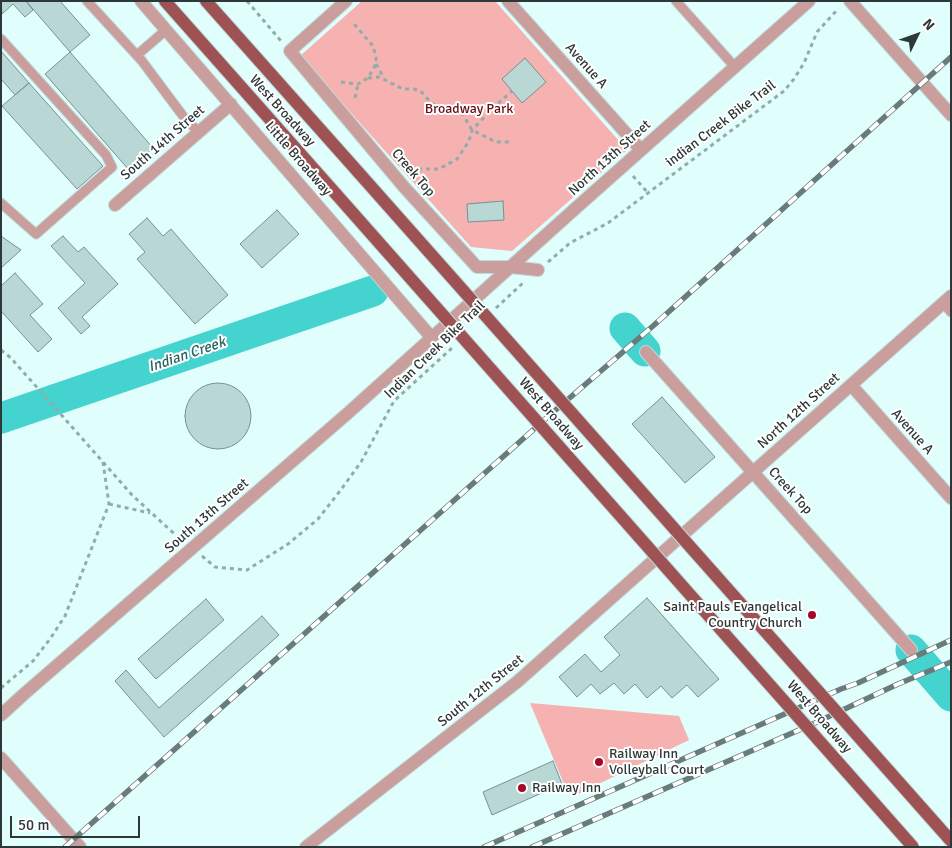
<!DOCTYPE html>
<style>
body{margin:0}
#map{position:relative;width:952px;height:848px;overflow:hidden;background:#dffefc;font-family:Signika,sans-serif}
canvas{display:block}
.frame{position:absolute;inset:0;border:2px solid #2d3938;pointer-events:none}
.north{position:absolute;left:892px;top:10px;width:50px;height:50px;-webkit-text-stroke:4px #fff;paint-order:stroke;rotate:48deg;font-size:14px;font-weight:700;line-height:20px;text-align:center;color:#2d3938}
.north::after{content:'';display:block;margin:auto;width:18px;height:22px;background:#2d3938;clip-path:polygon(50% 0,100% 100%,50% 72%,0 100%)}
.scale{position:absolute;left:10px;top:816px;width:130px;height:22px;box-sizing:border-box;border:2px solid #2d3938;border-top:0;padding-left:6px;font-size:15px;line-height:18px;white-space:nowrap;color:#2d3938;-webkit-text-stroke:4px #fff;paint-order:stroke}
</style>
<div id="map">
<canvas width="952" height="848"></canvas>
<div class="frame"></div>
<div class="north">N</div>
<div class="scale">50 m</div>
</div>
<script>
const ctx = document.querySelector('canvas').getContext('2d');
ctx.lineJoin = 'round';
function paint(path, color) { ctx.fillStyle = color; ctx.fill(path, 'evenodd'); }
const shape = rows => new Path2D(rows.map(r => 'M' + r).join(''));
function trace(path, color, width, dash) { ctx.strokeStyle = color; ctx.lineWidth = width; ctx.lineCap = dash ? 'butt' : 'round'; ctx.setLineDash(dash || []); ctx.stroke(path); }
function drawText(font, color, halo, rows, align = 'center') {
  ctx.font = font + ' Signika,sans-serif'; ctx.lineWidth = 4; ctx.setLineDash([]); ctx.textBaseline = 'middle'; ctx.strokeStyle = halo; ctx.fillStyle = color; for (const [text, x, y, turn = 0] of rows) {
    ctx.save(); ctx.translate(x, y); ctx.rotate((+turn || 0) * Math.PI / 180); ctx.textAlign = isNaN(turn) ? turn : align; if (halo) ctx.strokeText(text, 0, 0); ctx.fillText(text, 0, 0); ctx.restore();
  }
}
paint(shape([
 [362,1,495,1,627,150,512,251,471,247,300,56],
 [530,703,679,716,689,740,578,794,564,784]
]), '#f5b2b0');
trace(shape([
 [625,328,645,351],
 [1,418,373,291],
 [911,650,951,696]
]), '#45d3d0', 31);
const building = shape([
 [1,1,26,1,33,10,25,17,13,4,2,14,1,1],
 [26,1,60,1,90,35,70,52,26,1],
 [1,51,29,83,15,95,1,79,1,51],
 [70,52,153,148,129,170,45,74,70,52],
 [525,58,546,82,522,103,502,79,525,58],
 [29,83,103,166,77,189,2,106,29,83],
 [503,201,504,220,468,222,467,204,503,201],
 [277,210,299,234,262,268,240,244,277,210],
 [147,218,163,236,171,229,228,295,195,324,137,259,145,252,129,234,147,218],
 [1,236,21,250,1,268,1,236],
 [63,236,78,252,84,247,118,284,82,317,90,326,81,334,58,308,85,283,51,246,63,236],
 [15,273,43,304,30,315,52,339,38,352,1,311,1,286,15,273],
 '185 416a33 33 0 1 1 66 0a33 33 0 1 1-66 0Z',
 [662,397,715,457,685,483,632,424,662,397],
 [647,598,719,679,698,697,687,685,672,698,661,686,647,698,635,684,624,694,614,683,600,694,591,684,577,697,559,677,585,654,601,672,620,655,604,637,647,598],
 [206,599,224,620,156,679,138,659,206,599],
 [262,616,279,635,164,737,115,681,126,670,159,708,262,616],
 [553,761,562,784,492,815,483,792,553,761]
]);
paint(building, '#b9d7d5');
trace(building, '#769291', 1);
const service = shape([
 [87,1,142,61,186,120,199,132],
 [676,1,735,67],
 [1,39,106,155,112,167,36,234,1,203],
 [137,55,166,30],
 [943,303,951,312]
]);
const minor = shape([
 [141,1,432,338],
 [346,1,290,51,404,187,477,267,510,267,538,270],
 [508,1,641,150],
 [115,205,231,104],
 [646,352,911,650],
 [851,385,951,498],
 [1,715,24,694,348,413,577,207,809,1],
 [306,847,517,682,951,296]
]);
const tertiary = shape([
 [850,1,951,115],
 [1,758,80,847]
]);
const primary = shape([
 [165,1,336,194],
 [206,1,359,173]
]);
trace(service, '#bfdbd9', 11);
trace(minor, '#bfdbd9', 14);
trace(tertiary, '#bfdbd9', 14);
trace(primary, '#bfdbd9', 14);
trace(shape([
 [247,1,281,41],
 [376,64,384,78],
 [368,78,379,77,403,89,414,89,420,91,424,94,430,102,435,105,451,107,462,113,472,130,496,142,509,142],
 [341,82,358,84,368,78,376,64,376,57,373,46,354,24],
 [355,98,358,84],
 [418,169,439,169,457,159,469,141,472,130,493,108,512,91],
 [633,176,648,193],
 [548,262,570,243,608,223,784,91,794,79,804,63,817,32,838,9],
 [496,308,524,282],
 [1,350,11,358,132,495,181,540],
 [109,504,150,513],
 [202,556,215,567,247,570,288,544,318,519,340,491,361,462,394,401,452,348],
 [1,688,33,661,50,639,65,616,109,504,103,462]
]), '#94abaa', 3, [4, 4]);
trace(service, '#ca9e9c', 9);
trace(minor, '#ca9e9c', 12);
trace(tertiary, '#ca9e9c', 12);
trace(primary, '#9e5253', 12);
const rail = shape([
 [65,847,551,414,653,326,951,57],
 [484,847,841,689,858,683,951,640],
 [532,847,815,723,898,684,951,662]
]);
trace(rail, '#697b7a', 5.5);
trace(rail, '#fff', 4, [11]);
const primaryBridge = shape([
 [359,173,951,841],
 [336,194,913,847]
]);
trace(primaryBridge, '#bfdbd9', 14, []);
trace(primaryBridge, '#9e5253', 12);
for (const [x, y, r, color] of [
 [812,615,5,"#a40728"],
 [599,762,5,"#a40728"],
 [522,788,5,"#a40728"]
]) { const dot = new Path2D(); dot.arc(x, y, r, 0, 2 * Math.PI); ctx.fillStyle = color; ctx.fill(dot); trace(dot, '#fff', 2); }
drawText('14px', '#2d3938', '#fff', [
 ["Avenue A",586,66,48],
 ["West Broadway",282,111,48],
 ["indian Creek Bike Trail",721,124,-37],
 ["South 14th Street",163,143,-41],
 ["North 13th Street",610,158,-42],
 ["Little Broadway",298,159,49],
 ["Creek Top",413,173,49],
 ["Indian Creek Bike Trail",435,350,-44],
 ["North 12th Street",799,411,-42],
 ["West Broadway",551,414,49],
 ["Avenue A",912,432,48],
 ["Creek Top",790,491,48],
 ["South 13th Street",207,516,-41],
 ["South 12th Street",481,691,-39],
 ["West Broadway",819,717,49]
]);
drawText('14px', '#67101a', '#fff', [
 ["Broadway Park",469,109]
]);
drawText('14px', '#2d3938', '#fff', [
 ["Saint Pauls Evangelical",802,607,"right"],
 ["Country Church",802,623,"right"],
 ["Railway Inn",609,754],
 ["Volleyball Court",609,770],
 ["Railway Inn",532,788]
], 'left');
drawText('italic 15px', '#2a6361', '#fff', [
 ["Indian Creek",187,355,-19]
]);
</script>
